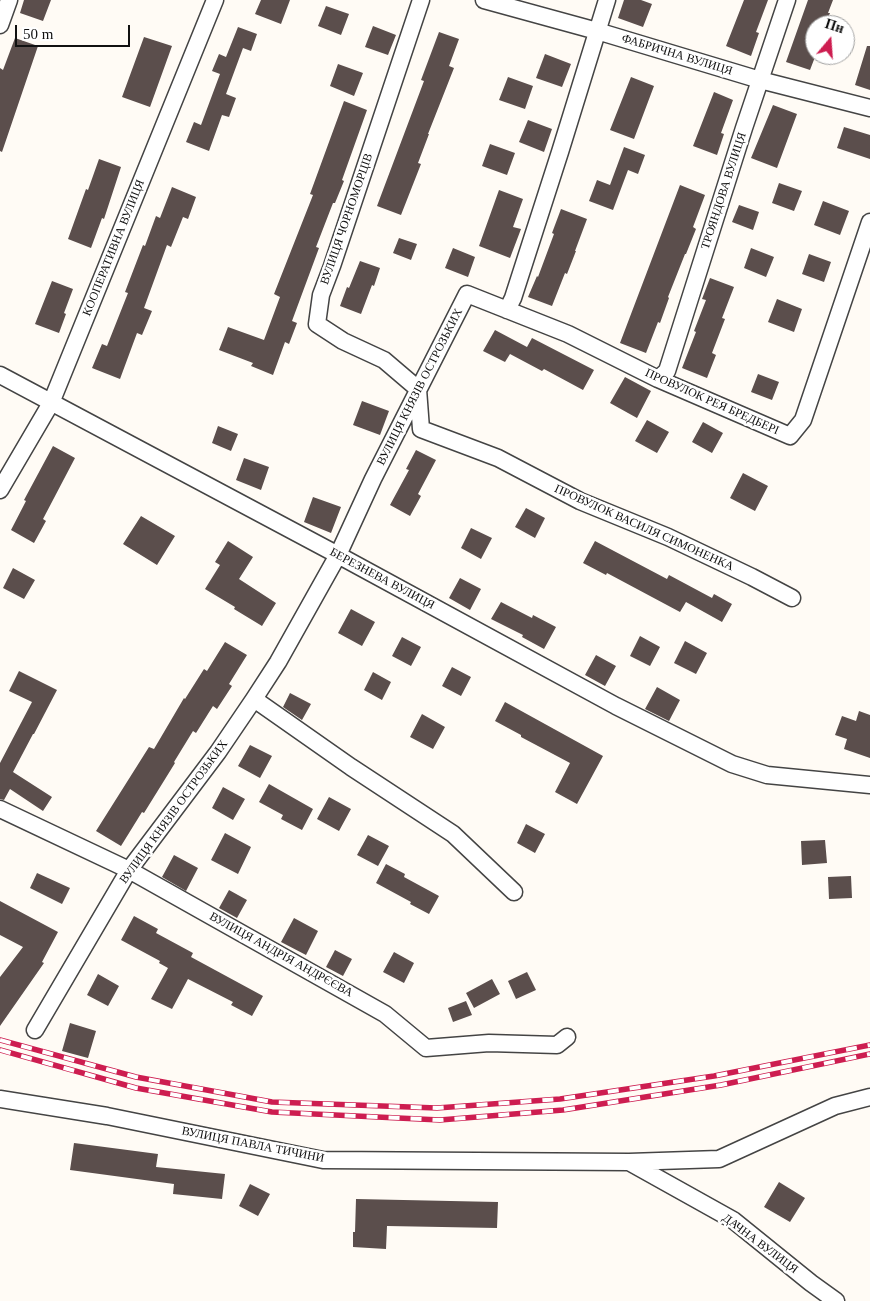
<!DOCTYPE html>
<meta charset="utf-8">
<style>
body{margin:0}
#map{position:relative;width:870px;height:1301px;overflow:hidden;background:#fffbf5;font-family:Georgia,serif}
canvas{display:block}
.north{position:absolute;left:805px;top:15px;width:50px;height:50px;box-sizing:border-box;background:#fff;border:1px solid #a0a0a0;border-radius:50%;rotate:18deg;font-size:14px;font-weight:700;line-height:20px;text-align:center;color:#111}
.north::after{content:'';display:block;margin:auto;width:18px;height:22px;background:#cd1d50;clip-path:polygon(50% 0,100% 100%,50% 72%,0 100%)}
.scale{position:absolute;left:15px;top:25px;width:115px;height:22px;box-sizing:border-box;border:2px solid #111;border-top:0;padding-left:6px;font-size:15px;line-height:18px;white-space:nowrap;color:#111;-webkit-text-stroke:4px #fff;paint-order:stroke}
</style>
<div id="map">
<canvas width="870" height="1301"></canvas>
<div class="north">Пн</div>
<div class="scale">50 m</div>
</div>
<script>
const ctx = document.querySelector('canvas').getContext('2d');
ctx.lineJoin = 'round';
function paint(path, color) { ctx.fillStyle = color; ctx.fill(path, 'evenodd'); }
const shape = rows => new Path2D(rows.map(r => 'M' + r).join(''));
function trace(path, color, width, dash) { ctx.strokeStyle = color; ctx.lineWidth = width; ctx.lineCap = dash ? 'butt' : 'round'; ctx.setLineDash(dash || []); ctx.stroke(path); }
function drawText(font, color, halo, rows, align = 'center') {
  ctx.font = font + ' Georgia,serif'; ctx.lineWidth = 5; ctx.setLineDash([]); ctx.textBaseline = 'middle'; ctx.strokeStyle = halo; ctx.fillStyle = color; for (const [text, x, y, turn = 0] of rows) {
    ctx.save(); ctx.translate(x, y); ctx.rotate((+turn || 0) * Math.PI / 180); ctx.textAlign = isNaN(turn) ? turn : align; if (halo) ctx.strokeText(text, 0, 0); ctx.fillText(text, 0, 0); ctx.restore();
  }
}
paint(shape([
 [24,0,51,0,43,21,20,13],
 [261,0,290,0,281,24,255,14],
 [624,0,641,0,652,4,643,27,618,18],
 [744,0,768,0,756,32,759,33,751,56,726,46],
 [808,0,833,0,828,13,830,13,825,25,815,25,815,57,810,70,786,62],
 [326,6,349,14,341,35,318,26],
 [373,26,396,35,388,55,365,47],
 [238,27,257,34,251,51,243,48,226,94,236,98,229,117,222,115,209,151,186,142,194,122,201,125,220,74,212,71,219,54,226,57],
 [439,32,459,39,449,66,454,68,428,134,429,134,418,163,421,164,401,215,377,206,424,81,421,80],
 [144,37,172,46,150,107,122,97],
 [15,38,38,46,2,152,0,151,0,68,3,70],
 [867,46,870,46,870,90,855,85],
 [545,54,571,64,562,87,536,78],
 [338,64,363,73,354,96,330,86],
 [508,77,533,86,525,109,499,100],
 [631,77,654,86,634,139,610,130],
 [714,92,733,100,721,133,724,134,717,155,693,146],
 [344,101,367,110,342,180,344,181,335,203,333,203,316,247,319,248,292,321,297,323,289,344,285,342,273,375,251,366,253,363,219,350,228,327,264,340,280,297,274,294,313,195,310,194],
 [773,105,797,114,777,168,751,158],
 [528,120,552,129,544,152,519,142],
 [844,127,870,135,870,159,837,148],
 [490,144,515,153,507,175,482,166],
 [624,147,645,155,638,174,628,170,613,210,589,201,597,180,610,185],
 [99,159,121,167,104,219,102,218,91,248,68,239,86,189,88,190],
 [779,183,802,191,794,211,772,203],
 [680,185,705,195,693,227,696,229,686,254,685,254,668,297,669,298,660,323,658,322,646,353,620,343],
 [172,187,196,197,188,219,183,217,171,247,167,245,144,308,152,311,142,335,137,333,120,379,92,368,102,344,107,346,128,293,125,292,143,245,145,246,156,216,160,218],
 [499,190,523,199,513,227,521,229,510,258,479,246],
 [823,201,849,211,840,235,814,225],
 [739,205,759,212,753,230,732,222],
 [561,209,587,219,575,251,576,251,567,274,565,273,552,306,528,297,537,276,538,277,554,234,552,233],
 [399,238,417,244,411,260,393,253],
 [453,248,475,257,468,277,445,268],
 [751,248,774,257,766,277,744,268],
 [809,254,831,262,824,282,802,274],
 [360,261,380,268,374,286,372,285,361,314,340,306,347,287,349,288],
 [710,278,734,287,722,318,725,319,712,353,716,355,707,378,682,368,696,332,694,331,706,300,702,299],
 [52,281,73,289,64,313,66,314,59,333,35,324],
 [777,299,802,309,794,332,768,322],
 [495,330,527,347,532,338,594,370,583,390,544,369,542,371,510,354,505,362,483,351],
 [758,374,779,382,772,400,751,392],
 [625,377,651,391,637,418,610,403],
 [362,401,389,411,380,435,353,425],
 [647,420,669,432,657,453,635,441],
 [703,422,723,433,712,453,692,442],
 [218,426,238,434,231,451,212,443],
 [53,446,75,458,43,519,46,521,34,543,11,530,26,501,24,500],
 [416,450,436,460,418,494,421,496,410,516,390,505,409,470,406,469],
 [244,458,269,467,261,490,236,480],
 [743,473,768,486,755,511,730,498],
 [313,497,341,507,331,533,304,522],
 [526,508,545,518,535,538,515,527],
 [141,516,175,536,157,565,123,544],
 [471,528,492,538,481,559,461,548],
 [228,541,253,557,239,579,276,603,262,626,234,609,235,607,205,589,220,565,215,562],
 [595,541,667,579,669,575,712,598,714,594,732,604,722,622,686,602,680,612,607,573,606,575,583,563],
 [13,568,35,580,24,599,3,588],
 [460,578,481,589,470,610,449,598],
 [501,602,532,618,533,615,556,627,544,649,522,637,523,635,491,619],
 [351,609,375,622,362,646,338,633],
 [640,636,660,647,650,666,630,656],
 [402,637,421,647,411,666,392,656],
 [685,641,707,653,696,674,674,663],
 [225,642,247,655,229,684,232,686,217,709,213,706,196,733,193,731,174,762,175,763,162,784,144,813,142,812,121,846,96,831,149,747,154,749,184,698,185,699,204,669,207,671],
 [596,655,616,666,605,686,585,675],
 [452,667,471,677,461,696,442,686],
 [19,671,57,690,34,734,33,734,13,772,52,797,43,811,10,789,4,800,0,799,0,763,32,702,9,691],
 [373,672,391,682,382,700,364,690],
 [657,687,680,700,669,721,645,709],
 [290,693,311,704,302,720,283,707],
 [505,702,603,756,577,804,555,792,570,763,521,737,521,735,495,721],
 [859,711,870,715,870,758,844,749,847,739,835,735,842,716,856,721],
 [422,714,445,727,433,749,410,737],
 [250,745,272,756,260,778,238,766],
 [269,784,313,809,302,830,281,819,283,815,259,802],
 [223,787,245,799,233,820,212,808],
 [329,797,351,809,339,831,317,819],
 [526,824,545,834,535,853,517,843],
 [225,833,251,847,238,874,211,860],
 [368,835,389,846,378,866,357,855],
 [825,840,827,863,802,865,801,841],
 [174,855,198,868,186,891,162,877],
 [386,864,405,874,404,877,439,896,429,914,410,904,411,902,376,883],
 [37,873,70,888,62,904,30,888],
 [851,876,852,898,829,899,828,877],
 [229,890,247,900,237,918,219,908],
 [0,901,58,932,42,962,44,963,0,1026,0,977,23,947,0,935],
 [134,916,158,929,156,933,193,953,191,957,263,996,252,1016,231,1005,233,1002,188,979,172,1009,151,999,168,968,159,963,160,961,121,940],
 [294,918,318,931,306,955,281,942],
 [335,950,352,959,343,976,326,967],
 [394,952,414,963,404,983,383,972],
 [527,972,536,990,516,999,508,981],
 [98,974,119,986,108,1006,87,995],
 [492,979,500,994,474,1008,466,993],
 [466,1001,472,1015,453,1022,448,1008],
 [70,1023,96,1031,88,1058,62,1051],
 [74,1143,158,1154,156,1167,225,1174,222,1199,173,1194,174,1184,70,1170],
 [779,1182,805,1198,790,1222,764,1207],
 [250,1184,270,1194,258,1216,239,1206],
 [356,1199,498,1202,497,1228,387,1226,386,1249,353,1247,353,1232,355,1232]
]), '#5b4e4c');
const minor = shape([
 [484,0,597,31,760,80,870,108],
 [0,25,9,0],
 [507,310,513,298,560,152,607,0],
 [0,375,338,555,616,706,732,764,767,775,870,785],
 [658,379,667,371,744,128,787,0],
 [418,389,384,360,343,341,317,324,321,295,332,266,421,0],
 [418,389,421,429,498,458,580,501,668,537,752,577,792,598],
 [0,490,51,403,215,0],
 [254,699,351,767,453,834,514,892],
 [0,809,129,870,385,1014,426,1048,489,1043,557,1045,567,1037],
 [35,1030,129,870,218,752,254,699,278,662,338,555,373,479,467,294,568,334,658,379,790,436,803,420,870,222],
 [0,1099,107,1116,323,1160,629,1162,719,1159,835,1106,870,1097],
 [629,1162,733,1220,811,1283,836,1301]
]);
trace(minor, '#444', 19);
trace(minor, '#fff', 16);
const rail = shape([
 [0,1040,136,1077,272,1102,437,1108,560,1099,714,1076,870,1045],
 [0,1050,136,1088,272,1112,440,1120,563,1110,721,1085,870,1054]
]);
trace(rail, '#cd1d50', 5.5);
trace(rail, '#fff', 4, [11]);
drawText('12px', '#111', '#fff', [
 ["ФАБРИЧНА ВУЛИЦЯ",677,55,17],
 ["ТРОЯНДОВА ВУЛИЦЯ",724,191,-72],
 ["ВУЛИЦЯ ЧОРНОМОРЦІВ",347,219,-71],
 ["КООПЕРАТИВНА ВУЛИЦЯ",114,248,-68],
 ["ВУЛИЦЯ КНЯЗІВ ОСТРОЗЬКИХ",420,387,-63],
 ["ПРОВУЛОК РЕЯ БРЕДБЕРІ",712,402,24],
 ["ПРОВУЛОК ВАСИЛЯ СИМОНЕНКА",644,528,24],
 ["БЕРЕЗНЕВА ВУЛИЦЯ",382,579,28],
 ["ВУЛИЦЯ КНЯЗІВ ОСТРОЗЬКИХ",174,812,-54],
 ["ВУЛИЦЯ АНДРІЯ АНДРЄЄВА",281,955,29],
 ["ВУЛИЦЯ ПАВЛА ТИЧИНИ",253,1145,11],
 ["ДАЧНА ВУЛИЦЯ",760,1244,37]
]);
</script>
